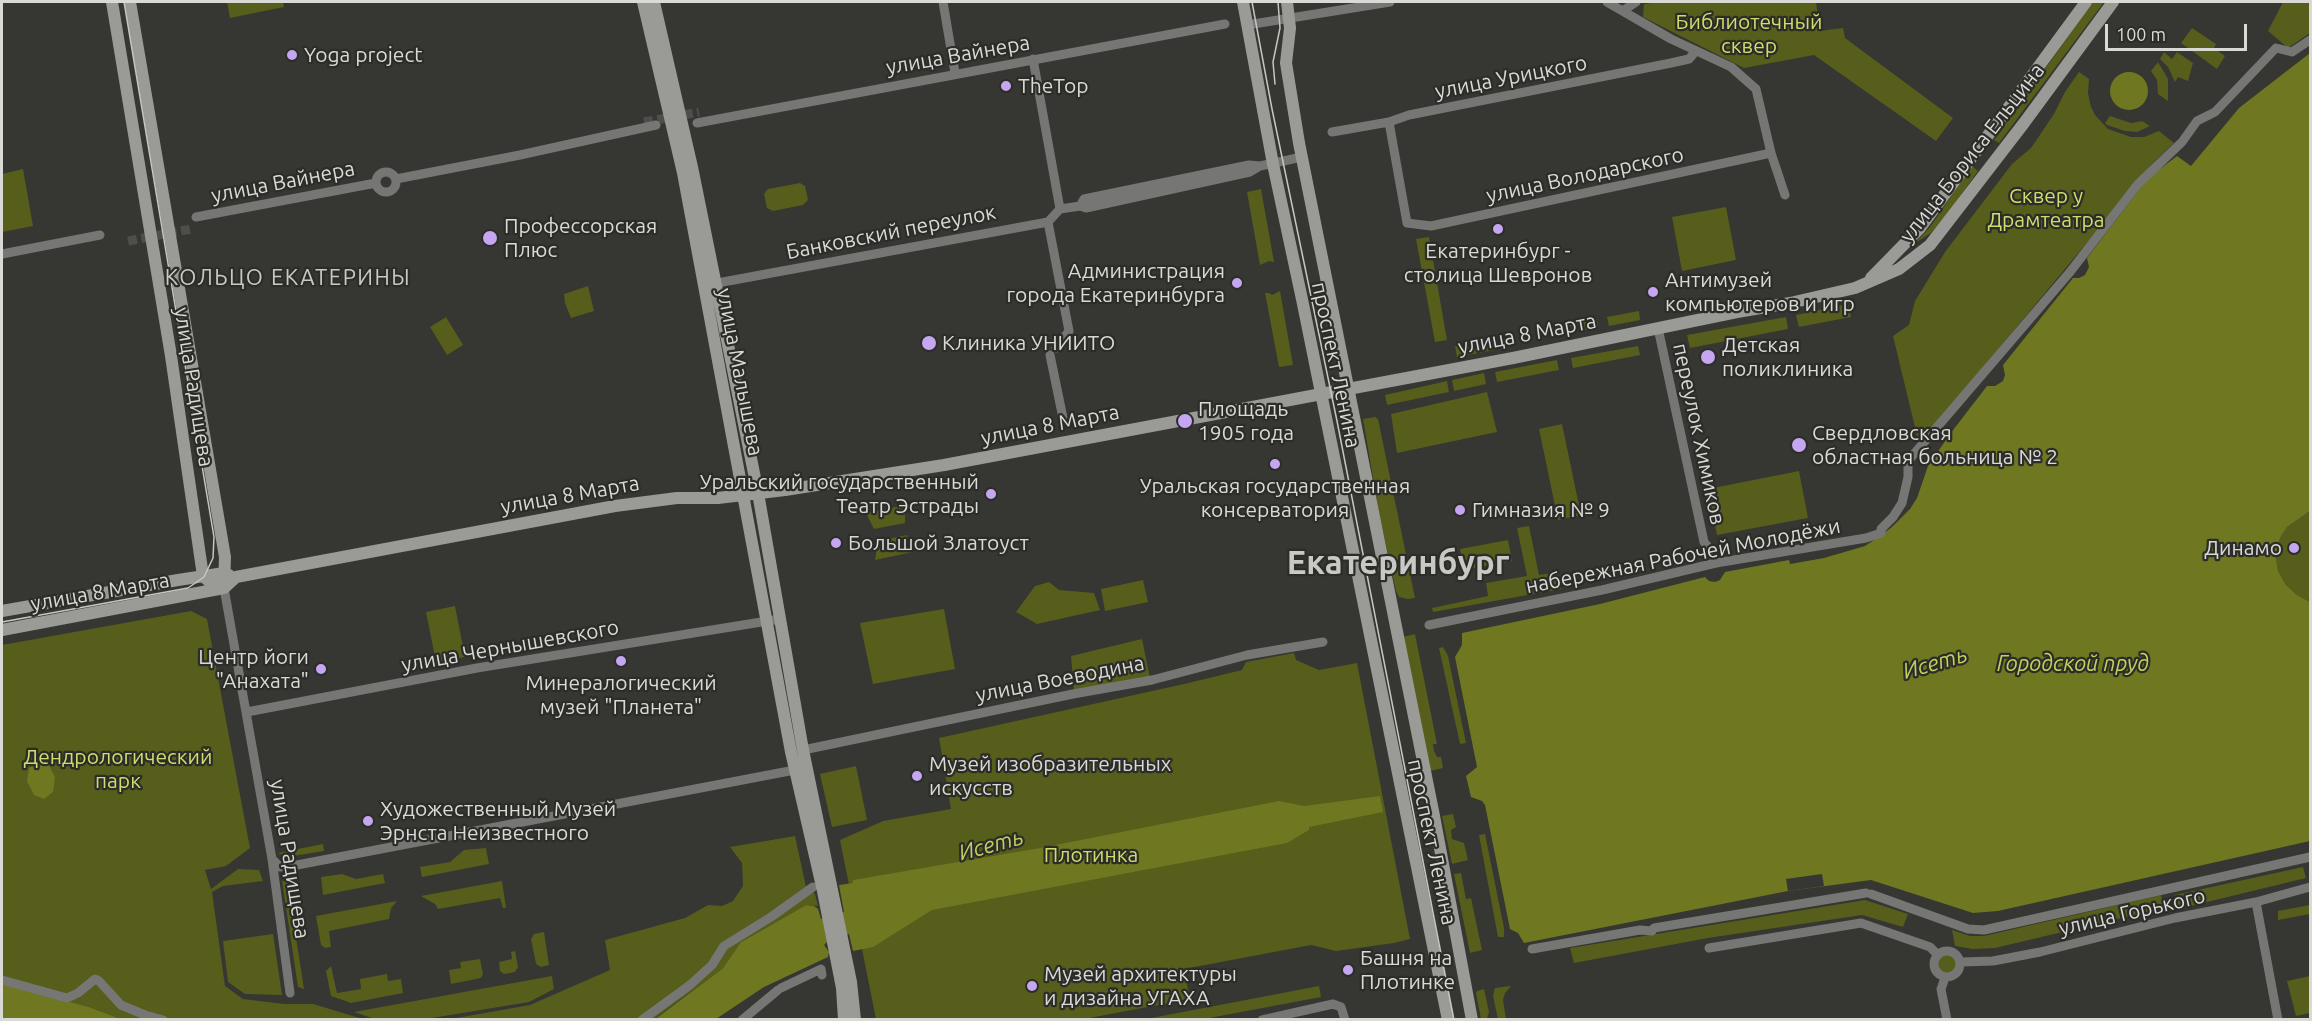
<!DOCTYPE html>
<meta charset="utf-8">
<style>
body{margin:0}
#map{position:relative;width:2312px;height:1021px;overflow:hidden;background:#363632;font-family:Ubuntu,sans-serif}
canvas{display:block}
.frame{position:absolute;inset:0;border:3px solid #d9d9d6;pointer-events:none}
.scale{position:absolute;left:2105px;top:24px;width:142px;height:27px;box-sizing:border-box;border:3px solid #d9d9d6;border-top:0;padding-left:8px;font-size:18px;line-height:21px;white-space:nowrap;color:#d9d9d6;-webkit-text-stroke:4px #2c2c28;paint-order:stroke}
</style>
<div id="map">
<canvas width="2312" height="1021"></canvas>
<div class="frame"></div>
<div class="scale">100 m</div>
</div>
<script>
const ctx = document.querySelector('canvas').getContext('2d');
ctx.lineJoin = 'round';
function paint(path, color) { ctx.fillStyle = color; ctx.fill(path, 'evenodd'); }
const shape = rows => new Path2D(rows.map(r => 'M' + r).join(''));
function trace(path, color, width, dash) { ctx.strokeStyle = color; ctx.lineWidth = width; ctx.lineCap = dash ? 'butt' : 'round'; ctx.setLineDash(dash || []); ctx.stroke(path); }
function drawText(font, color, halo, rows, align = 'center') {
  ctx.font = font + ' Ubuntu,sans-serif'; ctx.lineWidth = 4.5; ctx.setLineDash([]); ctx.textBaseline = 'middle'; ctx.strokeStyle = halo; ctx.fillStyle = color; for (const [text, x, y, turn = 0] of rows) {
    ctx.save(); ctx.translate(x, y); ctx.rotate((+turn || 0) * Math.PI / 180); ctx.textAlign = isNaN(turn) ? turn : align; if (halo) ctx.strokeText(text, 0, 0); ctx.fillText(text, 0, 0); ctx.restore();
  }
}
paint(shape([
 [227,2,283,2,284,7,230,18],
 [1660,2,1816,2,1820,31,1843,28,1845,38,1953,118,1936,141,1814,55,1744,68,1643,17,1644,4],
 [2093,2,2104,2,1999,143,1994,140],
 [2283,2,2310,2,2310,33,2288,48,2268,31],
 [2192,28,2216,44,2214,48,2225,56,2217,69,2181,43],
 [2164,52,2172,59,2177,52,2193,63,2188,81,2178,77,2175,82,2168,67,2160,59],
 [2158,62,2168,79,2168,101,2158,94,2157,80,2151,71],
 [2079,72,2089,79,2088,93,2091,107,2095,115,2108,129,2131,137,2144,137,2159,131,2174,143,2155,161,1919,444,1893,336,1909,325,1915,301,1945,252,2012,164,2031,148,2054,114,2065,92],
 [2110,116,2131,123,2142,121,2150,126,2137,132,2125,131,2107,125,2105,123],
 [1972,166,1978,171,1945,217,1931,233,1915,243,1930,227],
 [23,169,33,226,2,232,2,174],
 [800,183,805,186,808,200,803,205,773,211,767,208,764,194,768,189],
 [1261,189,1274,262,1269,261,1260,265,1247,192],
 [1726,207,1736,260,1682,271,1672,217],
 [1429,237,1447,340,1435,342,1416,239],
 [588,286,594,311,571,318,565,303,564,294],
 [1280,291,1293,365,1279,367,1265,293,1269,293,1272,295],
 [1848,304,1851,317,1799,327,1796,315],
 [1639,311,1640,320,1609,326,1607,317],
 [446,317,463,345,447,355,430,327],
 [1786,317,1788,329,1690,348,1687,335],
 [1597,319,1598,327,1581,331,1579,325,1550,330,1549,328],
 [1492,339,1494,350,1457,357,1455,346],
 [1638,346,1640,355,1573,368,1571,358],
 [1557,360,1559,370,1497,382,1495,372],
 [1484,373,1486,384,1454,391,1452,380],
 [1447,381,1449,392,1387,405,1385,395],
 [1487,392,1497,432,1397,453,1391,414],
 [1375,417,1378,419,1415,598,1408,599,1399,597,1396,591,1379,513,1363,419],
 [1562,424,1581,515,1558,520,1539,429],
 [1799,471,1808,518,1717,535,1708,489],
 [905,505,905,523,874,529,866,513],
 [2310,511,2310,602,2297,595,2286,585,2278,571,2276,558,2280,538,2287,527],
 [1529,526,1539,575,1558,572,1561,589,1433,612,1432,608,1488,596,1486,583,1527,576,1517,528],
 [907,535,913,552,875,560,878,541],
 [1508,540,1512,561,1464,570,1460,549],
 [1143,580,1148,602,1105,611,1101,589],
 [1049,582,1059,590,1094,593,1100,610,1037,624,1016,612,1035,586],
 [455,606,465,657,436,662,426,612],
 [944,609,955,669,873,684,860,623],
 [191,611,207,619,250,848,226,866,205,870,211,889,238,869,259,870,263,881,223,886,212,892,225,986,243,999,284,1004,313,1004,363,1019,121,1019,89,1007,2,983,2,645],
 [1415,634,1437,744,1433,744,1434,751,1437,757,1441,757,1443,768,1430,771,1403,637],
 [1142,639,1150,678,1074,690,1071,656],
 [1443,647,1448,656,1466,743,1460,744,1439,648],
 [1294,653,1296,660,1319,670,1357,663,1410,939,1394,943,1336,951,1311,945,1184,969,1190,999,1084,1019,876,1019,840,840,883,821,951,809,939,738,1184,684,1242,670,1246,662],
 [856,766,867,820,832,827,820,774],
 [1453,814,1456,827,1451,830,1452,839,1464,843,1468,860,1452,864,1442,816],
 [1485,834,1504,928,1504,937,1498,937,1479,835],
 [795,836,806,887,815,894,818,906,806,905,741,942,723,968,654,1019,445,1020,530,1005,610,970,605,940,685,918,708,905,722,906,733,901,743,886,742,863,730,847],
 [323,844,324,851,287,857,278,853],
 [486,848,489,864,422,877,420,867,450,862,464,850],
 [2303,867,2306,878,2178,909,2175,895],
 [1461,873,1466,899,1471,898,1482,950,1470,953,1454,874],
 [342,874,356,879,383,874,385,883,323,895,321,877],
 [287,880,304,989,298,987,282,881],
 [502,881,506,908,503,908,500,898,438,909,435,904,421,896],
 [2161,895,2164,908,1995,948,1973,949,1955,946,1952,930,1970,936,1984,936],
 [1865,900,1908,914,1903,927,1862,915,1708,938,1574,963,1570,948],
 [397,901,391,908,389,919,329,931,331,947,325,948,321,945,316,916],
 [2310,905,2310,914,2278,920,2278,911],
 [544,932,549,965,541,967,536,964,531,939,534,934],
 [273,934,282,995,245,994,228,982,223,941],
 [515,951,518,967,515,972,504,974,500,971,499,962,512,959,511,952],
 '1936 965a11 11 0 1 1 22 0a11 11 0 1 1-22 0Z',
 [480,959,483,974,481,978,451,984,449,970,461,968,460,962],
 [331,966,337,993,361,989,360,979,387,974,388,981,401,979,403,993,351,1003,331,996,326,971],
 [552,976,554,989,529,1002,426,1019,375,1019,354,1012],
 [2310,976,2310,1013,2296,1016,2287,981],
 [1319,986,1321,997,1204,1019,1146,1019],
 [1511,986,1505,993,1503,1000,1506,1019,1498,1019,1493,996,1495,988],
 [1484,989,1489,1012,1487,1019,1481,1019,1476,993,1477,991]
]), '#575d1b');
paint(shape([
 [2310,53,2310,511,2287,527,2280,538,2276,558,2278,571,2286,585,2297,595,2310,602,2310,841,1998,911,1973,913,1871,880,1788,891,1524,943,1518,933,1510,929,1485,805,1482,801,1471,797,1466,776,1477,767,1455,657,1462,645,1462,633,1600,604,1705,577,1709,581,1715,582,1720,580,1725,572,1789,560,1790,564,1824,558,1865,546,1877,538,1892,527,1910,509,1917,498,1928,466,1950,434,1987,386,1995,386,2003,381,2005,375,2003,365,2073,278,2079,278,2085,275,2089,267,2087,258,2148,178,2177,156,2191,166,2239,108],
 '2110 91a19 19 0 1 1 38 0a19 19 0 1 1-38 0Z',
 [40,761,48,764,55,777,53,792,44,799,34,795,27,781,29,768],
 [1380,796,1383,812,1309,827,1309,830,1287,843,932,910,873,947,853,951,849,934,827,942,824,945,829,952,828,957,764,987,716,1019,654,1020,723,968,741,942,764,929,806,905,814,906,818,909,821,919,844,912,839,885,853,883,853,880,1040,848,1279,801,1304,806],
 [2,983,89,1007,121,1019,2,1019]
]), '#6f7720');
paint(shape([
 [1822,874,1824,886,1788,891,1786,879]
]), '#363632');
trace(shape([
 [644,122,699,112],
 [128,241,191,229]
]), '#4e4e4b', 9, [9, 4.5]);
trace(shape([
 [943,2,955,73],
 [1607,2,1671,39,1731,67,1756,89,1771,153,1785,195],
 [1624,10,1636,2],
 [1247,25,1390,2],
 [1033,59,1060,209],
 [1389,122,1407,223,1431,226,1771,153],
 [697,123,1225,24],
 [1332,132,1389,122,1409,115,1671,63,1689,59,1695,52],
 [1260,166,1250,172,1086,208,1080,206,1084,199,1249,165,1260,166,1302,157],
 '376 182a10 10 0 1 1 20 0a10 10 0 1 1-20 0Z',
 [396,179,520,155,656,125],
 [196,217,376,183],
 [1048,222,1069,331,1056,348],
 [2,254,100,235],
 [712,284,1048,222,1060,209,1080,206],
 [1658,328,1704,542,1708,547],
 [1050,355,1063,418],
 [224,588,272,859,290,993],
 [1429,625,1602,590,1716,563,1866,538,1881,533,1881,529,1893,517,1902,503,1908,477,1908,461,2070,272,2138,184,2182,142,2197,121,2215,112,2276,48,2292,52,2310,40],
 [247,712,477,668,780,619],
 [803,750,1073,694,1152,680,1247,655,1323,642],
 [272,859,280,867,297,865,800,769],
 [1871,894,1968,929,1984,930,2310,857],
 [2256,902,2278,1020],
 [1709,948,1861,923,1930,947,1938,955],
 [1532,949,1640,930,1652,931,1654,928,1866,893],
 '1934 964a13 13 0 1 1 26 0a13 13 0 1 1-26 0Z',
 [1961,962,1993,961,2040,952,2175,918,2256,902,2310,887],
 [1945,978,1941,989,1947,1020],
 [2,980,67,998,78,993,95,979,99,981,121,1005,145,1015,163,1020],
 [781,988,821,969,822,975],
 [642,1020,690,985,712,965,724,946,771,917,813,887],
 [742,1020,778,990],
 [1262,1020,1333,1004,1341,1007,1345,1020]
]), '#767775', 9);
trace(shape([
 [112,2,171,356,203,576,212,584,224,588,225,557,130,2],
 [643,2,683,173,791,752,823,891,842,988,844,1020],
 [654,2,692,167,758,493,803,750,851,982,855,1020],
 [1243,2,1273,164,1303,304,1448,1020],
 [1287,2,1290,28,1286,63,1299,143,1434,816,1472,1020],
 [1871,278,1920,228,2086,2],
 [2,611,178,580,224,573,229,575],
 [2,630,224,588,236,577,615,506,677,498,718,498,785,490,944,465,1513,358,1737,312,1790,303,1855,288,1899,269,1930,245,2024,123,2113,2]
]), '#9a9b97', 12);
trace(shape([
 [1252,2,1272,109,1337,421,1454,1020],
 [1275,84,1273,62,1280,28,1278,2],
 [2,622,188,588,204,577,213,558,214,537,124,2]
]), '#c6c6c3', 1.5);
for (const [x, y, r, color] of [
 [292,55,6,"#c5a6f0"],
 [1006,86,6,"#c5a6f0"],
 [1498,229,6,"#c5a6f0"],
 [490,238,8,"#c5a6f0"],
 [1237,283,6,"#c5a6f0"],
 [1653,292,6,"#c5a6f0"],
 [929,343,8,"#c5a6f0"],
 [1708,357,8,"#c5a6f0"],
 [1185,421,8,"#c5a6f0"],
 [1799,445,8,"#c5a6f0"],
 [1275,464,6,"#c5a6f0"],
 [991,494,6,"#c5a6f0"],
 [1460,510,6,"#c5a6f0"],
 [836,543,6,"#c5a6f0"],
 [2294,548,6,"#c5a6f0"],
 [621,661,6,"#c5a6f0"],
 [321,669,6,"#c5a6f0"],
 [917,776,6,"#c5a6f0"],
 [368,821,6,"#c5a6f0"],
 [1348,970,6,"#c5a6f0"],
 [1032,986,6,"#c5a6f0"]
]) { const dot = new Path2D(); dot.arc(x, y, r, 0, 2 * Math.PI); ctx.fillStyle = color; ctx.fill(dot); trace(dot, '#2c2c28', 2); }
drawText('21px', '#d0dd6c', '#2c2c28', [
 ["Библиотечный",1749,22],
 ["сквер",1749,46],
 ["Сквер у",2046,196],
 ["Драмтеатра",2046,220],
 ["Дендрологический",118,757],
 ["парк",118,781],
 ["Плотинка",1091,855]
]);
drawText('21px', '#d9d9d6', '#2c2c28', [
 ["Yoga projeсt",304,55],
 ["TheTop",1018,86],
 ["Профессорская",504,226],
 ["Плюс",504,250],
 ["Екатеринбург -",1498,251,"center"],
 ["столица Шевронов",1498,275,"center"],
 ["Администрация",1225,271,"right"],
 ["города Екатеринбурга",1225,295,"right"],
 ["Антимузей",1665,280],
 ["компьютеров и игр",1665,304],
 ["Клиника УНИИТО",942,343],
 ["Детская",1722,345],
 ["поликлиника",1722,369],
 ["Площадь",1198,409],
 ["1905 года",1198,433],
 ["Свердловская",1812,433],
 ["областная больница № 2",1812,457],
 ["Уральский государственный",979,482,"right"],
 ["Театр Эстрады",979,506,"right"],
 ["Уральская государственная",1275,486,"center"],
 ["консерватория",1275,510,"center"],
 ["Гимназия № 9",1472,510],
 ["Большой Златоуст",848,543],
 ["Динамо",2282,548,"right"],
 ["Центр йоги",309,657,"right"],
 ["\"Анахата\"",309,681,"right"],
 ["Минералогический",621,683,"center"],
 ["музей \"Планета\"",621,707,"center"],
 ["Музей изобразительных",929,764],
 ["искусств",929,788],
 ["Художественный Музей",380,809],
 ["Эрнста Неизвестного",380,833],
 ["Башня на",1360,958],
 ["Плотинке",1360,982],
 ["Музей архитектуры",1044,974],
 ["и дизайна УГАХА",1044,998]
], 'left');
drawText('21px', '#d9d9d6', '#2c2c28', [
 ["улица Вайнера",958,55,-10],
 ["улица Урицкого",1511,77,-11],
 ["улица Бориса Ельцина",1972,153,-52],
 ["улица Володарского",1585,175,-12],
 ["улица Вайнера",283,182,-11],
 ["Банковский переулок",891,232,-11],
 ["улица 8 Марта",1527,334,-11],
 ["проспект Ленина",1336,365,78],
 ["улица Малышева",740,372,79],
 ["улица Радищева",194,387,81],
 ["улица 8 Марта",1050,425,-11],
 ["переулок Химиков",1699,434,78],
 ["улица 8 Марта",570,495,-10],
 ["набережная Рабочей Молодёжи",1683,556,-11],
 ["улица 8 Марта",100,592,-10],
 ["улица Чернышевского",510,646,-10],
 ["улица Воеводина",1060,679,-11],
 ["проспект Ленина",1432,842,78],
 ["улица Радищева",290,859,81],
 ["улица Горького",2132,912,-13]
]);
ctx.letterSpacing = '1.5px';
drawText('22px', '#c8c9c4', '#2c2c28', [
 ["КОЛЬЦО ЕКАТЕРИНЫ",288,278]
]);
ctx.letterSpacing = '0px';
drawText('italic 22px', '#c3d05d', '#2c2c28', [
 ["Исеть",1935,663,-16],
 ["Городской пруд",2073,664],
 ["Исеть",991,845,-15]
]);
drawText('bold 33px', '#c8c9c4', '#2c2c28', [
 ["Екатеринбург",1398,563]
]);
</script>
